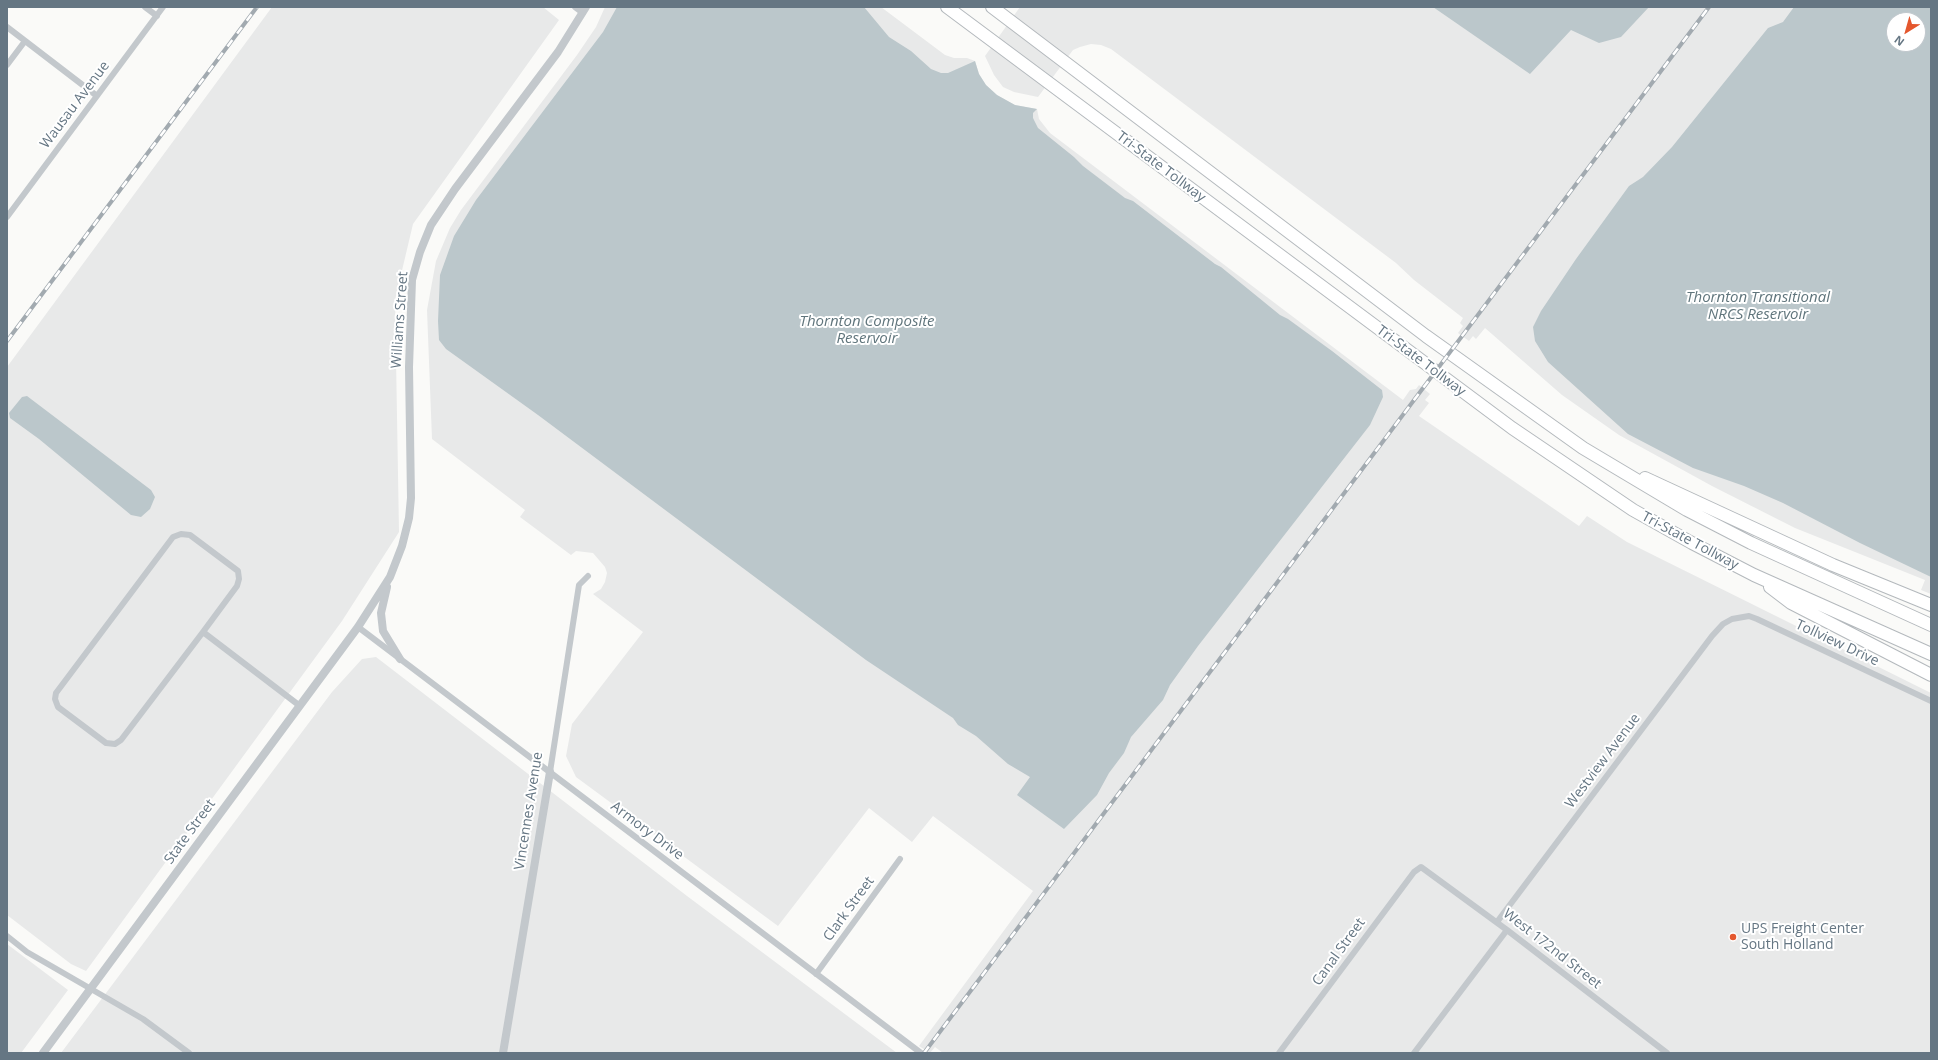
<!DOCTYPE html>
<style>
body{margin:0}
#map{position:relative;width:1938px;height:1060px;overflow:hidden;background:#fafaf8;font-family:"Open Sans",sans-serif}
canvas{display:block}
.frame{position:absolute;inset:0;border:8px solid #657683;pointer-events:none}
.north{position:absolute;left:1886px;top:12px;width:40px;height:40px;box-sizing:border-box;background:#fff;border:1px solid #c1c8cd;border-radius:50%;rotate:217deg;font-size:11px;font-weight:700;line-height:16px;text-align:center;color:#657683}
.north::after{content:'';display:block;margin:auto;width:14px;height:18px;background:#e4572e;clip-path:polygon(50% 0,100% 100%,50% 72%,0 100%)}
</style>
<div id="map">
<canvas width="1938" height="1060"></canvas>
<div class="frame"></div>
<div class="north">N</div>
</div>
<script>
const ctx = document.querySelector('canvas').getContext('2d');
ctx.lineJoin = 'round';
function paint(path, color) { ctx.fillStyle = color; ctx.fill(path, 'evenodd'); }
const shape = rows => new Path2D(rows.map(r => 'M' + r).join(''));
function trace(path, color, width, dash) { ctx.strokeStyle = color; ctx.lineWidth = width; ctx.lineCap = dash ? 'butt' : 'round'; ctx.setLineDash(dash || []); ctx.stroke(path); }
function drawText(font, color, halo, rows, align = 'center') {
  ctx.font = font + ' "Open Sans",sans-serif'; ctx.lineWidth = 4; ctx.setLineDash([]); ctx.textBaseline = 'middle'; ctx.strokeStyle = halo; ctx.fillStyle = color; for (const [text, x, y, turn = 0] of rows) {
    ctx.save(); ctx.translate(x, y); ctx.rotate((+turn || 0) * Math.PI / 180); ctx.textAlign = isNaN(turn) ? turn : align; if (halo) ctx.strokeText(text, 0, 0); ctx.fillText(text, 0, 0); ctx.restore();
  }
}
paint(shape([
 [272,7,543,7,559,20,413,224,395,300,399,532,342,621,86,971,71,964,7,915,7,367],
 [605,7,881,7,945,55,954,58,967,58,975,61,979,74,986,85,997,95,1015,105,1037,109,1039,119,1050,133,1403,400,1410,390,1416,389,1419,385,1430,394,1425,400,1429,403,1419,416,1579,526,1587,516,1627,542,1931,693,1931,1053,943,1053,935,1047,930,1053,919,1046,1033,891,933,816,912,842,869,808,778,926,576,777,566,756,572,724,643,632,593,594,601,589,605,582,607,573,605,567,593,553,576,551,571,555,520,517,525,510,432,439,427,310,436,261,450,228,461,210,577,55,596,27],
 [1020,7,1931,7,1931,594,1921,590,1925,580,1795,528,1712,486,1619,435,1562,395,1485,328,1476,339,1473,336,1469,341,1458,333,1463,326,1460,323,1463,318,1414,280,1396,263,1111,49,1101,45,1091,44,1080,47,1073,50,1038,97,1014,92,1003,87,994,75,985,56],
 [1894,20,1918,20,1918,44,1894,44],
 [376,657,687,896,897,1053,61,1053,332,692,362,659],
 [7,944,68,990,21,1053,7,1053]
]), '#e8e9e9');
paint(shape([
 [617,7,864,7,889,37,911,51,931,69,941,73,948,73,975,61,979,74,986,85,997,95,1015,105,1037,109,1033,113,1033,118,1038,128,1074,157,1083,166,1125,198,1133,201,1215,264,1221,267,1280,315,1288,319,1332,351,1382,390,1383,397,1370,425,1198,646,1170,685,1163,700,1131,737,1124,753,1109,773,1097,795,1064,829,1017,795,1030,777,1008,764,976,736,958,725,953,718,866,660,538,415,446,349,439,340,438,321,440,275,454,236,476,200,603,32],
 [1433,7,1649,7,1621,37,1599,43,1571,30,1530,74],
 [1794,7,1931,7,1931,577,1860,543,1783,503,1744,486,1693,468,1628,434,1548,362,1535,341,1533,327,1541,311,1576,259,1629,186,1643,177,1672,147,1768,28,1783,22],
 [1894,20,1918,20,1918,44,1894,44],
 [27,396,151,490,155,497,150,509,141,517,131,515,39,439,10,418,9,413,22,397]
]), '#bbc7cb');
const motorway = shape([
 [947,7,1512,428,1633,510,1692,543,1754,575,1931,654],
 [992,7,1426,336,1583,448,1687,510,1751,543,1931,625],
 [1645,478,1833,565,1931,605],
 [1770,587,1791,603,1931,675]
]);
trace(motorway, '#b4b9bd', 14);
trace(shape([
 [145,7,157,16],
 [575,7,583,13],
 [7,27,97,96],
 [7,65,25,41],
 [7,217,163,7],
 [358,627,921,1053],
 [203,632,121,740,115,744,106,743,58,707,55,699,56,693,173,537,181,534,190,535,238,571,239,579,237,586,203,632,300,706],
 [550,772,579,585,588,576],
 [1497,922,1712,636,1723,624,1732,619,1749,616,1757,619,1931,701],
 [7,936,27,952,143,1019,189,1053],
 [816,974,900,859],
 [1279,1053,1414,872,1421,867,1507,930,1667,1053],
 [1414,1053,1507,930]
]), '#c3c8cc', 6);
trace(shape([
 [387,587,381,613,383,631,400,659],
 [43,1053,358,627,390,577,402,546,409,518,411,498,409,367,412,280,420,252,431,225,455,189,558,52,586,7],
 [503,1053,550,772]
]), '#c3c8cc', 8);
trace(motorway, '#fff', 12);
const rail = shape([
 [7,341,257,7],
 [924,1053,1709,7]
]);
trace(rail, '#a2aab0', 4);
trace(rail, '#fff', 2.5, [8]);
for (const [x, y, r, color] of [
 [1733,937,4,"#e4572e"]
]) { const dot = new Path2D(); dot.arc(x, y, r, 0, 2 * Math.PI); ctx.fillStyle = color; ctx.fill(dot); trace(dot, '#fff', 1.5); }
drawText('14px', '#657683', '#fff', [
 ["Wausau Avenue",75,105,-53],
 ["Tri-State Tollway",1161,167,37],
 ["Williams Street",400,320,-86],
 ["Tri-State Tollway",1421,361,37],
 ["Tri-State Tollway",1690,541,28],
 ["Tollview Drive",1837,643,25],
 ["Westview Avenue",1603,761,-53],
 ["Vincennes Avenue",529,811,-81],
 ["Armory Drive",647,831,37],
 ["State Street",190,832,-54],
 ["Clark Street",849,909,-54],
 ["West 172nd Street",1552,949,38],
 ["Canal Street",1339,952,-54]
]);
drawText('14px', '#657683', '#fff', [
 ["UPS Freight Center",1741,929],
 ["South Holland",1741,945]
], 'left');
drawText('italic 15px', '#60757c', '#fff', [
 ["Thornton Transitional",1758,298],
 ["NRCS Reservoir",1758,315],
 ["Thornton Composite",867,322],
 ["Reservoir",867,339]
]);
</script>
